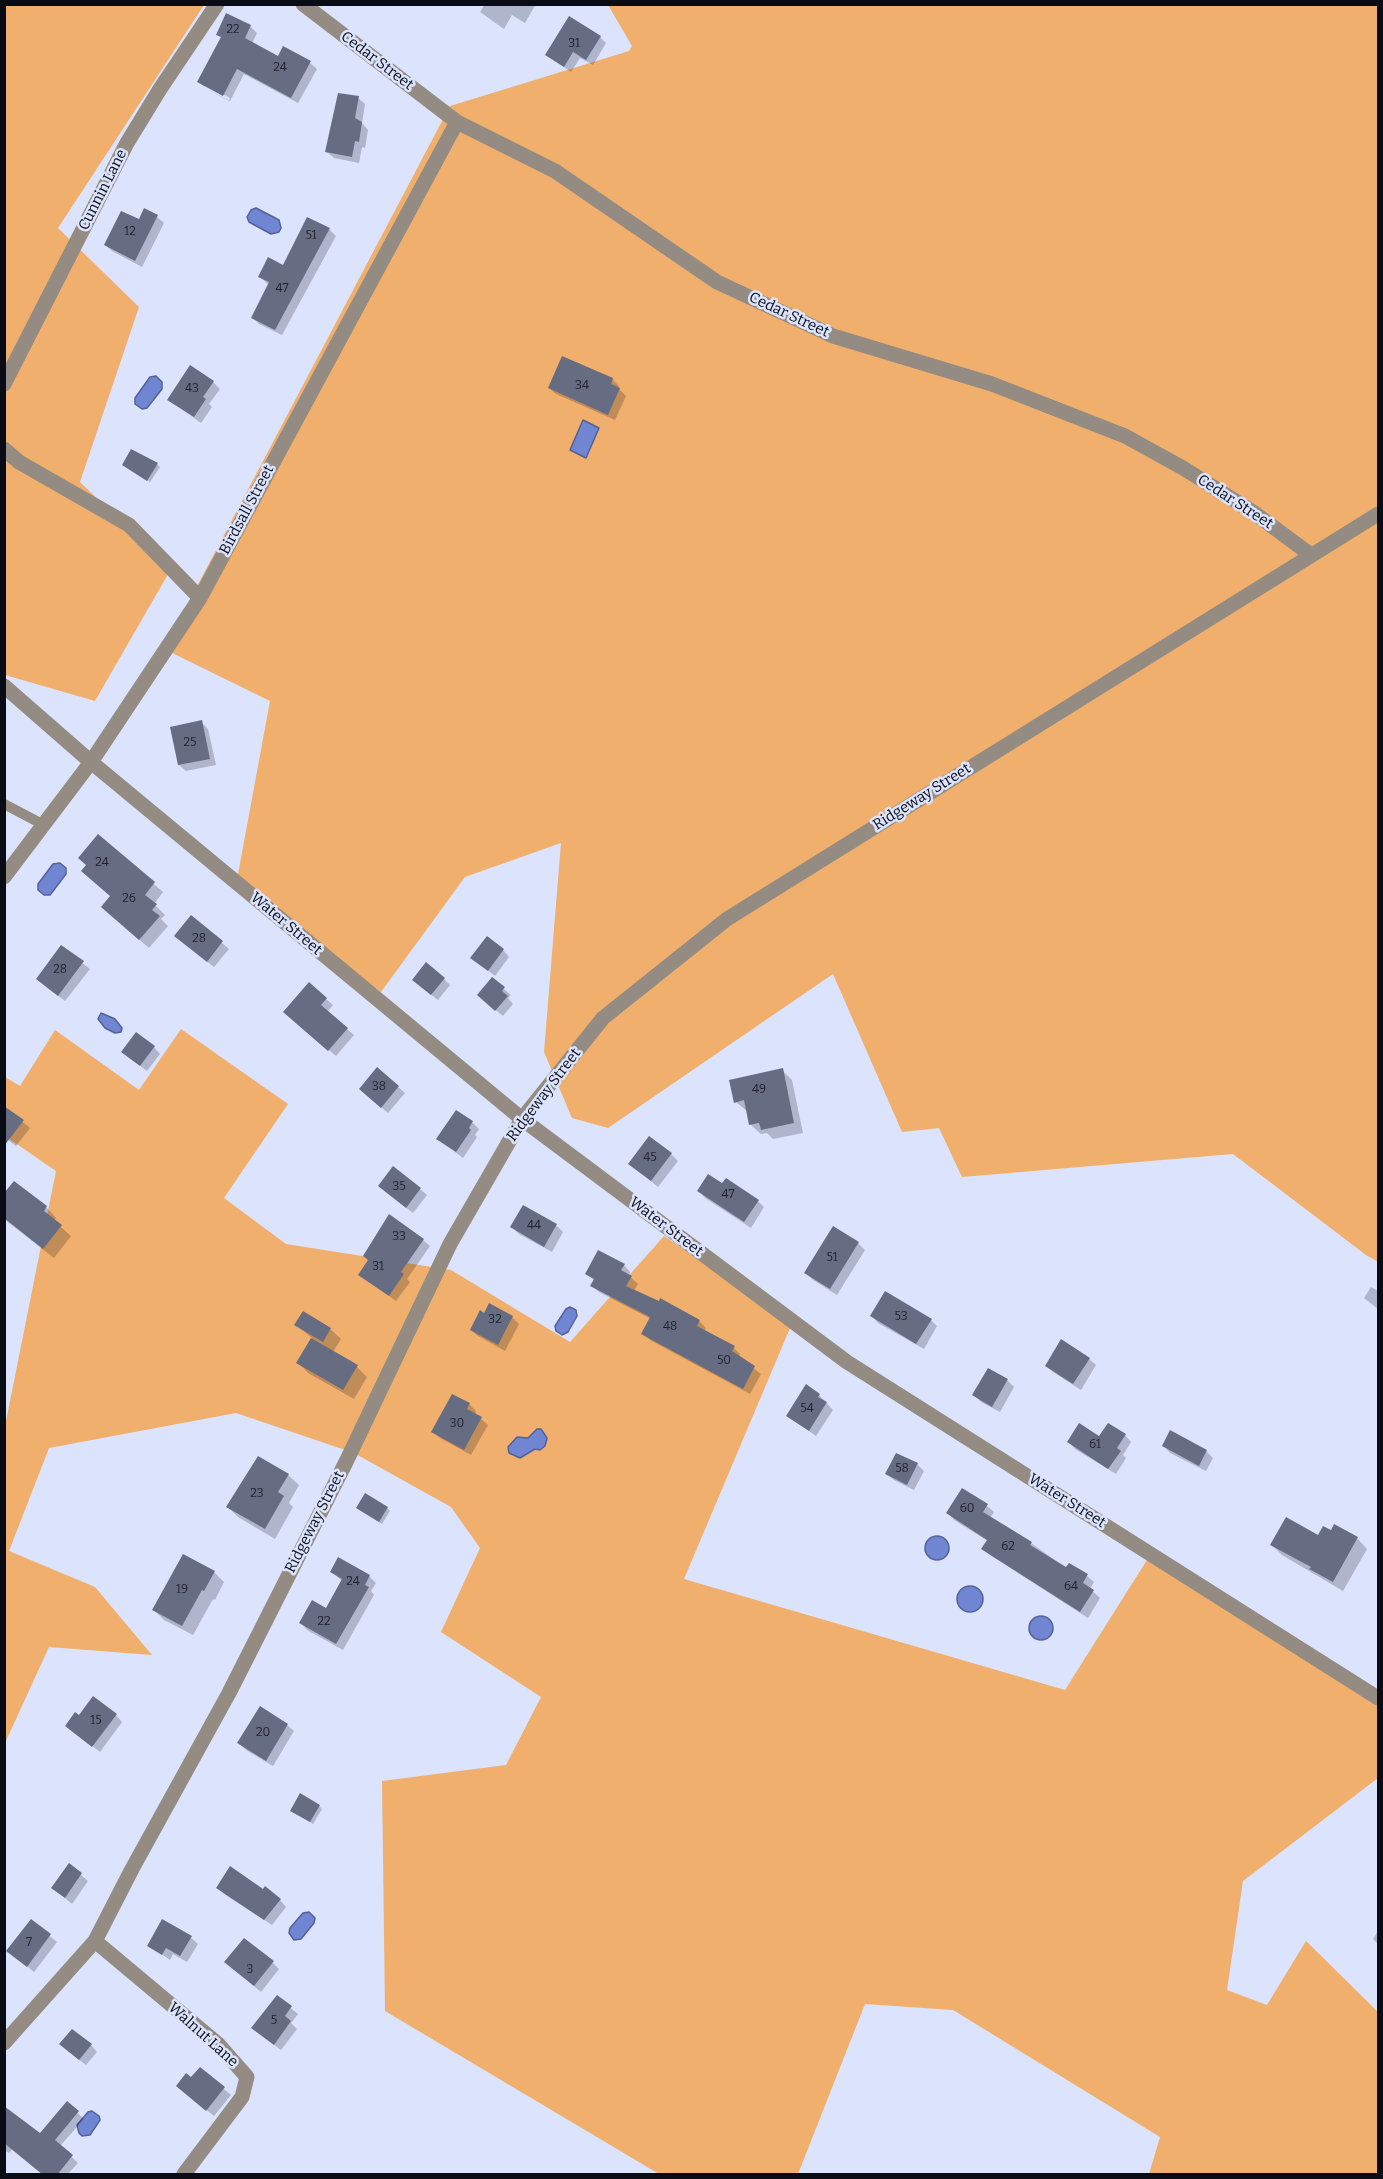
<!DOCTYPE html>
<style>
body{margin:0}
#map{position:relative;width:1383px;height:2179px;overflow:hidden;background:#dbe3fd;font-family:Bitter,serif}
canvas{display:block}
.frame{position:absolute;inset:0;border:6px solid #090c14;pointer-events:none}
</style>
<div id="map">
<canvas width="1383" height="2179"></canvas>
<div class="frame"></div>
</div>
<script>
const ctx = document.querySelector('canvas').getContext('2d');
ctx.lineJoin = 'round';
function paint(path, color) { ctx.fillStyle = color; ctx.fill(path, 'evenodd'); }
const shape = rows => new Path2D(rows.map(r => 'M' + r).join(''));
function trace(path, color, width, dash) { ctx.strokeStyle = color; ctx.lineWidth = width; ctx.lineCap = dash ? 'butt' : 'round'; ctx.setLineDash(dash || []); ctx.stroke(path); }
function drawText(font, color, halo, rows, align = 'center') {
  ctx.font = font + ' Bitter,serif'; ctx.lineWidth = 5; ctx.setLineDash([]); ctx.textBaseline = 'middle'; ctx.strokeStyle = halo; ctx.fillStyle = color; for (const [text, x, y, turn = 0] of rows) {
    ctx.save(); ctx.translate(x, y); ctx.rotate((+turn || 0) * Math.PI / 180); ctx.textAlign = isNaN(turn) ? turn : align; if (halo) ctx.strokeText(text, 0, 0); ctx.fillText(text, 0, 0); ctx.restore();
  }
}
paint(shape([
 [4,5,204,5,58,228,139,307,80,482,171,569,95,701,5,675],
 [608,5,1378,5,1378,1262,1366,1255,1233,1154,962,1177,939,1128,902,1132,833,974,608,1128,572,1118,544,1052,561,843,465,877,381,992,236,885,270,701,164,649,450,106,629,51,632,46],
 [181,1029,288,1104,224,1198,286,1244,451,1270,570,1342,664,1236,793,1321,684,1579,1065,1690,1152,1552,1378,1700,1378,1778,1243,1881,1227,1990,1267,2005,1306,1941,1378,2012,1378,2174,1149,2174,1160,2137,953,2010,865,2004,798,2174,659,2174,385,2011,382,1781,506,1765,541,1697,441,1632,480,1548,451,1507,354,1453,236,1413,49,1448,9,1551,95,1587,152,1655,49,1647,5,1743,5,1426,56,1171,5,1136,5,1077,20,1086,55,1030,139,1090]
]), '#f1af6d');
const water = shape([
 [256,208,279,220,281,228,279,232,271,234,249,222,247,217,251,210,256,208],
 [156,376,162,382,162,389,147,408,142,409,135,404,135,398,150,377,156,376],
 [583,420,599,428,586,458,570,450,583,420],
 [60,863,66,868,66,874,50,895,44,895,38,890,38,884,53,864,60,863],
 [101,1013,115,1019,122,1028,121,1032,115,1033,105,1028,98,1019,101,1013],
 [570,1307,576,1310,577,1316,568,1332,562,1335,556,1331,555,1326,566,1309,570,1307],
 [537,1429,541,1429,547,1438,545,1446,540,1450,535,1449,520,1458,509,1453,508,1447,517,1437,528,1438,537,1429],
 '925 1548a12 12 0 1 1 24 0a12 12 0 1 1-24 0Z',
 '957 1599a13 13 0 1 1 26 0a13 13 0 1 1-26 0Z',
 '1029 1628a12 12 0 1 1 24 0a12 12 0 1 1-24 0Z',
 [309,1912,315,1918,314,1923,301,1939,294,1940,289,1933,290,1928,303,1913,309,1912],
 [92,2111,99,2116,100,2120,90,2135,82,2136,79,2133,77,2125,88,2112,92,2111]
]);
paint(water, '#7186d3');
trace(water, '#52619a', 1.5);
paint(shape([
 [485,4,536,4,525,23,512,15,504,29,480,12],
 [250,26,257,33,252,44,279,58,284,48,310,63,317,69,298,103,244,74,230,101,205,88,229,101,230,98,204,84,204,87,199,81,222,38,218,34],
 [600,37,606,43,593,65,580,58,571,72,547,55],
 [358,98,365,104,362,123,368,130,365,148,362,147,359,163,334,158,327,152],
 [145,210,157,217,164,223,142,267,112,251,105,245,139,221],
 [329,229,336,236,282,335,259,324,253,318,269,285,260,277,283,267],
 [612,379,619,386,618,388,626,396,615,420,556,394,549,388],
 [213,382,220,389,209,404,212,407,201,423,169,400],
 [157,464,160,467,150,482,127,467],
 [201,722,208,729,216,765,186,771,179,765],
 [99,837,163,892,154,904,165,915,161,919,168,926,149,948,112,916,112,896,88,865],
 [191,917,229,949,214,967,183,942],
 [62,947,90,969,65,1001,44,985],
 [503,950,509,957,495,976,472,958],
 [444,979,450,985,438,1000,420,986],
 [492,979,511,995,508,998,513,1004,503,1016,486,1002],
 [326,999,333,1005,327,1012,354,1035,336,1056,291,1019],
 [154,1047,160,1054,147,1071,123,1052],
 [782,1070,792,1080,803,1133,773,1139,767,1133,761,1134,750,1124,748,1112,736,1102],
 [398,1087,405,1093,388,1113,367,1095],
 [4,1107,30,1128,16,1146,4,1137],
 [472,1122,479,1129,475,1135,477,1137,463,1158,438,1139],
 [671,1154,678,1161,658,1187,630,1164],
 [380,1186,420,1189,427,1195,413,1213],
 [699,1191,758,1201,764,1207,751,1228,705,1198],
 [4,1195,46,1207,56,1218,54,1221,71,1236,54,1258,4,1219],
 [524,1207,556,1225,563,1232,552,1252,519,1234,512,1227],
 [423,1240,430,1246,407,1279,410,1282,396,1301,360,1274],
 [858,1243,865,1250,837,1295,813,1280,806,1273],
 [624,1265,630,1272,629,1276,638,1284,634,1291,699,1321,706,1328,704,1331,734,1348,740,1354,739,1357,761,1374,750,1394,650,1340,643,1334,651,1319,599,1292,592,1286,595,1281,587,1274],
 [1371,1287,1378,1291,1378,1309,1364,1298],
 [485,1315,512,1317,519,1324,505,1351,478,1336,471,1330],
 [872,1316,931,1320,937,1326,924,1349,878,1323],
 [296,1325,330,1329,341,1339,333,1352,357,1367,367,1377,354,1399,308,1373,298,1362,312,1338],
 [1089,1359,1096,1365,1081,1390,1053,1372,1047,1366],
 [989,1370,1008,1381,1014,1387,1000,1412,981,1402,974,1395],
 [819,1395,833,1410,816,1436,788,1416],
 [453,1396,470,1405,476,1411,475,1414,488,1425,471,1455,440,1438,433,1432],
 [1125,1435,1131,1442,1123,1455,1126,1458,1116,1474,1075,1449,1069,1442],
 [1164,1446,1206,1451,1213,1458,1206,1471,1170,1453],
 [917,1464,924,1471,914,1490,894,1480,887,1474],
 [288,1475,299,1485,289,1503,293,1507,275,1539,238,1517,228,1507],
 [962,1490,987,1506,994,1512,990,1518,1031,1543,1067,1569,1069,1565,1087,1576,1094,1582,1090,1589,1100,1598,1088,1618,990,1555,983,1549,988,1541,954,1520,948,1513],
 [387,1508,390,1511,382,1524,361,1511],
 [1318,1537,1357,1538,1367,1549,1343,1591,1282,1555,1272,1545],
 [214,1572,224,1582,215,1600,213,1599,193,1635,164,1620,154,1610],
 [332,1572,369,1576,376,1583,371,1591,374,1595,343,1650,307,1630,301,1623,327,1610,342,1581],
 [116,1715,122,1722,100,1752,67,1726],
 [287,1725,294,1731,273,1766,246,1750,239,1743],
 [319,1806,322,1809,313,1824,295,1813],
 [69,1865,88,1881,72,1904,53,1888],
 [218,1887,280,1900,286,1907,272,1925,224,1894],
 [31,1921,57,1942,34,1972,8,1951],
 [163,1921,191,1938,198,1944,187,1962,173,1954,170,1960,149,1945],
 [1378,1931,1378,1944,1373,1939],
 [273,1963,279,1969,261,1992,233,1969],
 [277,1997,298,2014,291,2023,297,2029,281,2050,260,2034],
 [91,2045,97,2052,86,2065,68,2051],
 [200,2069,231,2095,214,2116,184,2092],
 [67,2103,84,2119,60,2146,78,2163,68,2174,44,2174,13,2148,9,2153,4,2150,4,2108,40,2135]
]), '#0003');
paint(shape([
 [226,13,251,25,245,38,278,56,283,46,311,61,291,98,237,69,223,96,197,82,221,37,216,35],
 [569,16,601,36,586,60,573,52,564,67,545,55],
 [338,93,359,96,355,118,362,122,359,142,355,141,352,157,325,152],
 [144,208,158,215,135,261,104,245,121,211,139,219],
 [307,217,330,228,275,330,251,318,269,282,258,277,268,257,283,265],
 [562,356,613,378,611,384,620,388,608,415,548,388],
 [190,365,214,381,203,397,206,399,194,417,167,400],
 [131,449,158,463,147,481,122,465],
 [202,720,210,759,178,765,170,727],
 [98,834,155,882,145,895,157,904,152,910,160,916,139,940,101,907,110,896,81,871,86,865,78,858],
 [191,915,223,941,207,962,174,936],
 [487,936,504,949,488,971,470,958],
 [61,945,84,961,58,996,36,979],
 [426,962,445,978,431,995,412,980],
 [492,977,505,987,502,991,508,996,495,1011,477,995],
 [309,982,327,998,321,1005,348,1028,328,1051,283,1012],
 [136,1032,155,1046,140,1066,121,1052],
 [377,1067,399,1086,381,1108,359,1089],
 [783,1068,794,1123,761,1130,759,1123,749,1125,744,1100,734,1103,729,1080],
 [4,1106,24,1120,4,1146],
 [456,1110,473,1121,469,1128,471,1130,456,1152,436,1139],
 [649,1136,672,1153,651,1181,628,1164],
 [393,1166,421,1188,406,1208,378,1186],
 [708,1174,722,1183,726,1178,759,1200,744,1222,697,1191],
 [14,1181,47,1206,44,1211,62,1225,43,1249,4,1218,4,1193],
 [523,1205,557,1224,544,1247,510,1227],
 [389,1214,424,1239,401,1272,404,1274,389,1296,358,1275,368,1260,363,1256],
 [833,1226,859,1242,830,1289,804,1273],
 [598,1250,625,1264,621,1270,632,1276,626,1286,659,1301,660,1298,700,1320,697,1326,735,1346,732,1351,755,1366,743,1389,641,1334,650,1317,590,1286,594,1279,585,1274],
 [885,1291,932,1319,916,1344,870,1316],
 [489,1303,513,1316,498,1345,470,1330,480,1310,484,1313],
 [303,1311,331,1328,323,1342,294,1325],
 [311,1338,358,1365,343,1390,296,1363],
 [1061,1339,1090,1358,1073,1384,1045,1366],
 [988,1368,1008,1379,992,1407,972,1395],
 [806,1384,820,1394,818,1397,827,1402,809,1431,786,1416],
 [452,1394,470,1403,467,1409,482,1417,464,1450,431,1432],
 [1079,1423,1099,1436,1108,1423,1126,1434,1117,1448,1121,1451,1108,1469,1067,1442],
 [1170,1430,1207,1450,1199,1466,1162,1446],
 [896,1453,918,1463,907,1485,885,1474],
 [258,1456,289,1474,278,1492,284,1496,265,1529,226,1507],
 [962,1488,988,1504,983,1512,1032,1542,1030,1545,1066,1567,1069,1563,1088,1574,1083,1583,1094,1590,1080,1612,981,1549,987,1540,946,1513],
 [365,1493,388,1507,379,1522,356,1508],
 [1286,1517,1318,1535,1323,1526,1331,1530,1334,1524,1358,1537,1333,1582,1309,1569,1311,1567,1270,1545],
 [183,1554,215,1571,204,1591,202,1590,182,1626,152,1610],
 [338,1557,370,1575,365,1585,369,1587,336,1644,299,1623,312,1600,326,1608,342,1579,330,1572],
 [93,1696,117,1714,92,1747,65,1726,75,1712,79,1715],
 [260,1706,288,1724,266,1761,237,1743],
 [300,1793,320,1805,310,1822,290,1811],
 [69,1863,82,1873,65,1898,51,1888],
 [230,1866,263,1889,265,1886,281,1899,264,1920,216,1888],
 [31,1919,51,1934,27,1967,6,1951],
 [162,1919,192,1936,180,1956,166,1948,162,1955,147,1946],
 [244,1938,274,1961,254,1986,224,1962],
 [277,1995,292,2006,285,2016,291,2021,274,2045,251,2028],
 [72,2029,92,2044,79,2060,59,2044],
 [200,2067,225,2087,206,2111,176,2086,186,2073,191,2077],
 [67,2101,79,2111,55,2140,73,2155,57,2175,43,2175,4,2143,4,2106,40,2133]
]), '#666d83');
trace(shape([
 [4,804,44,825]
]), '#948b83', 10);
trace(shape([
 [303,4,457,122,555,171,717,282,833,336,992,384,1125,436,1183,468,1253,512,1311,555],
 [4,384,127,143,160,89,217,4],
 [4,449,19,462,129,525,200,598],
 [4,686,91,762,522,1119,847,1362,1378,1698],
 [4,877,91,762,200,598,457,122],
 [95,1941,218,2044,247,2077,242,2097,184,2174],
 [4,2043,95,1941,132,1869,229,1693,346,1462,450,1244,522,1119,603,1018,727,919,1378,514]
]), '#948b83', 15);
drawText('12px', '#202430', null, [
 ["22",233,30],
 ["31",574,44],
 ["24",280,68],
 ["12",130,232],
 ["51",311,236],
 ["47",282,289],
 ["34",582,386],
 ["43",192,389],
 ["25",190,743],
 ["24",102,863],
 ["26",129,899],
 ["28",199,939],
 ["28",60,970],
 ["38",379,1087],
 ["49",759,1090],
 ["45",650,1158],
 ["35",399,1187],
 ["47",728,1195],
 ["44",534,1226],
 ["33",399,1237],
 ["51",832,1258],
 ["31",378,1267],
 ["53",901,1317],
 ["32",495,1320],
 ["48",670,1327],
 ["50",724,1361],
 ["54",807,1409],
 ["30",457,1424],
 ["61",1095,1445],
 ["58",902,1469],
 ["23",257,1494],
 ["60",967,1509],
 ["62",1008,1547],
 ["24",353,1582],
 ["64",1071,1587],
 ["19",182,1590],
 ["22",324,1622],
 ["15",96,1721],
 ["20",263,1733],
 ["7",29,1943],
 ["3",250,1970],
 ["5",274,2021]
]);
drawText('15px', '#090c14', '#dbe3fd', [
 ["Cedar Street",377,61,37],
 ["Cunnin Lane",103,190,-63],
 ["Cedar Street",789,315,25],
 ["Cedar Street",1235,502,33],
 ["Birdsall Street",247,510,-62],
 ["Ridgeway Street",922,797,-32],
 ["Water Street",286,924,40],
 ["Ridgeway Street",544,1095,-53],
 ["Water Street",666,1227,37],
 ["Water Street",1067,1501,32],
 ["Ridgeway Street",315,1522,-63],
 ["Walnut Lane",203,2035,42]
]);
</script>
